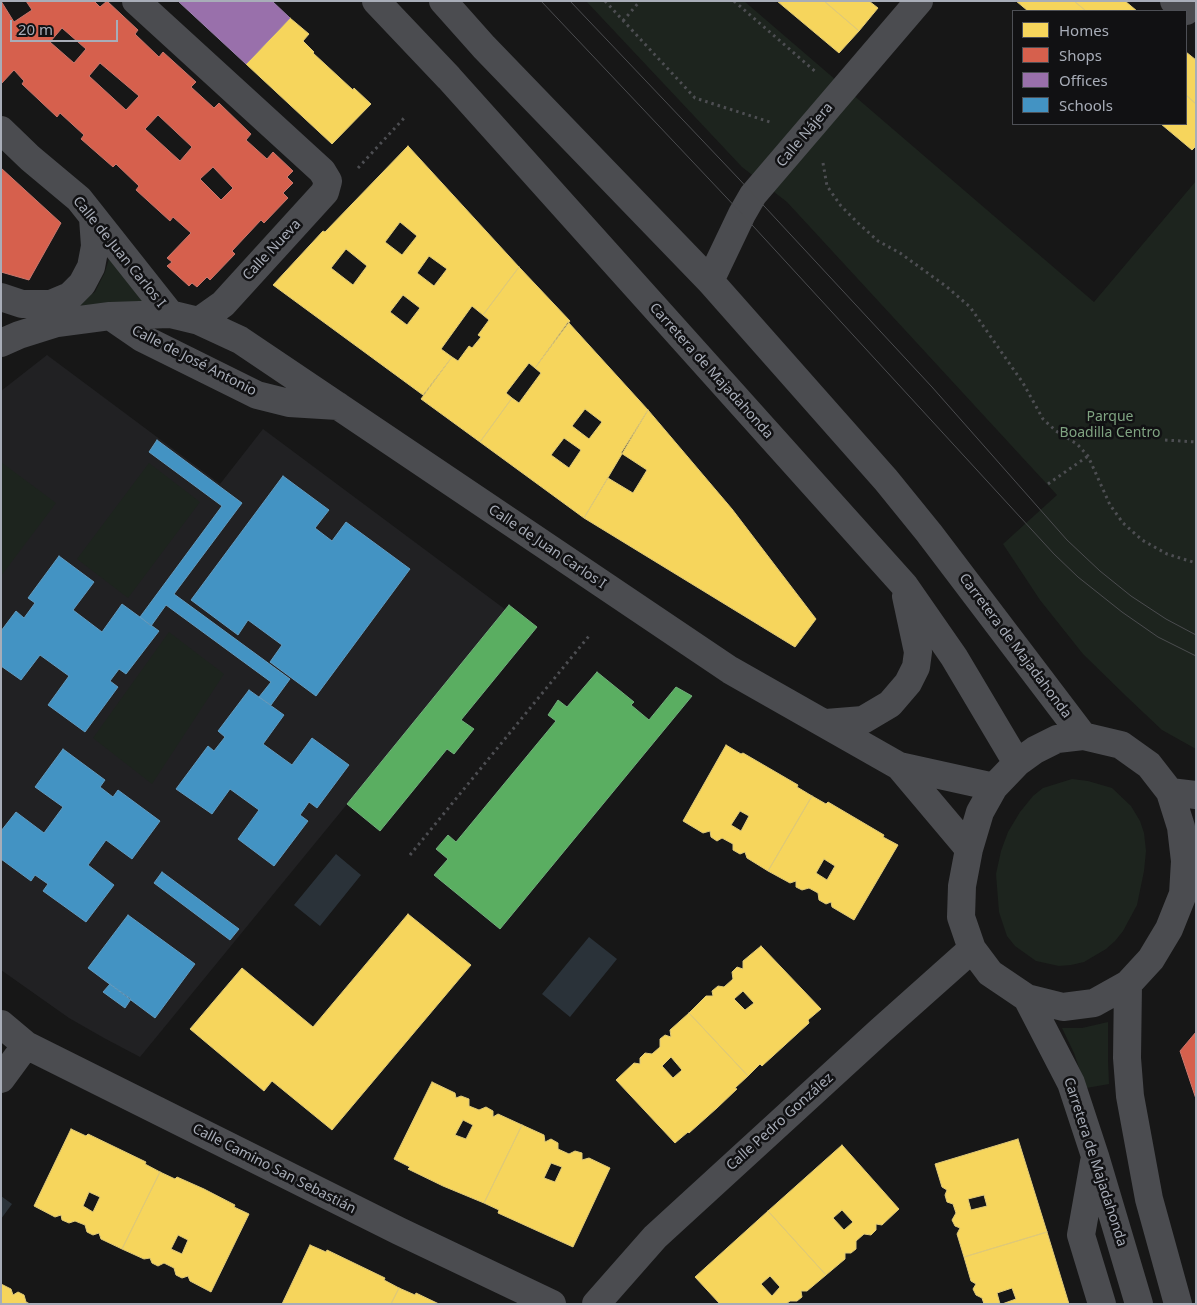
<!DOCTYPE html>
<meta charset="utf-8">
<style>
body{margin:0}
#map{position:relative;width:1197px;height:1305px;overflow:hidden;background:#171717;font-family:"Noto Sans",sans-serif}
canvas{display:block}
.frame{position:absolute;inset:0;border:2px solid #a8adb8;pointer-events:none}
.legend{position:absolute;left:1012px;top:10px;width:175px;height:115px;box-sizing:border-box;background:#111113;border:1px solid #4d4f55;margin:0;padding:6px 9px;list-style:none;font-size:15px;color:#a8adb8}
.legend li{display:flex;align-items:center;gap:10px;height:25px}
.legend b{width:25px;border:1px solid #4d4f55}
.scale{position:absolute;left:10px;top:20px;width:108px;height:22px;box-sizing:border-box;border:2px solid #a8adb8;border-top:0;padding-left:6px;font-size:15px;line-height:18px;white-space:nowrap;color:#a8adb8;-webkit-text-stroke:4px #111113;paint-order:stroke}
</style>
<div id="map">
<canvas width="1197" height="1305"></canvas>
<div class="frame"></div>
<ul class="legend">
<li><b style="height:14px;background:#f6d55c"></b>Homes</li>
<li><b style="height:14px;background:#d6604d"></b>Shops</li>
<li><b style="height:14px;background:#9970ab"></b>Offices</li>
<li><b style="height:14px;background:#4393c3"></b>Schools</li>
</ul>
<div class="scale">20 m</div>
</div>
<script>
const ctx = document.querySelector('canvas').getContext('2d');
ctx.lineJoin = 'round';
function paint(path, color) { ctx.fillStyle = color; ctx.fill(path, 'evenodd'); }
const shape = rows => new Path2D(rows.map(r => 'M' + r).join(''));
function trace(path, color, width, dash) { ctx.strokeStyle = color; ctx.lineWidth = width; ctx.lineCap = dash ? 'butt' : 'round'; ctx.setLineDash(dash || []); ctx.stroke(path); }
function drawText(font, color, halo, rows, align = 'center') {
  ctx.font = font + ' "Noto Sans",sans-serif'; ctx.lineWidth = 5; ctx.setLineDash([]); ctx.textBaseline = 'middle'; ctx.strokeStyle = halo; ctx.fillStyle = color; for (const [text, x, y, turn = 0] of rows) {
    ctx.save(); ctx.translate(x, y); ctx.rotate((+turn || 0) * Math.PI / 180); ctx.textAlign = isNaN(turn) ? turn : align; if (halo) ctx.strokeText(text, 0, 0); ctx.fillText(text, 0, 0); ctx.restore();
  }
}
paint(shape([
 [47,355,220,484,263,429,506,610,140,1057,104,1038,69,1018,1,970,1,391]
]), '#212123');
paint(shape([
 [586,1,744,1,1094,302,1196,181,1196,749,1162,730,1126,696,1083,654,1040,600,1003,544,1057,495,787,202,742,167],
 [111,252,148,303,73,307,95,292,105,272],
 [1,462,56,503,1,576],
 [149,463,200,502,128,598,77,559],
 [169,632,224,674,152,784,93,738],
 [1072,779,1088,781,1112,788,1131,806,1140,821,1144,833,1146,851,1144,871,1137,905,1123,931,1115,941,1106,949,1084,962,1071,965,1059,966,1036,961,1015,946,1007,936,999,912,996,874,1001,851,1008,832,1020,812,1033,796,1043,788],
 [1108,1022,1108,1060,1109,1084,1086,1088,1074,1053,1062,1028,1082,1028]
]), '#1d241e');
paint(shape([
 [336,854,361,875,320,926,294,905],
 [589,937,617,959,570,1017,542,994],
 [1,1196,12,1204,1,1219]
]), '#2a3239');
const homes = shape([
 [777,1,824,1,859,31,839,53,777,1],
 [824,1,869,1,878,8,859,31,824,1],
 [1016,1,1074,1,1086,11,1028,11,1016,1],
 [1074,1,1125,1,1137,11,1086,11,1074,1],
 [290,18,309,34,303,41,314,52,313,53,353,90,354,88,371,104,332,144,246,64,290,18],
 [1186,52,1196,60,1196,104,1186,95,1186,52],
 [1186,95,1196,104,1196,146,1192,150,1161,124,1186,124,1186,95],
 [408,146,519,267,483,315,472,306,441,349,452,357,423,395,273,285,323,231,325,232,408,146],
 [400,222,417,236,402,255,385,242,400,222],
 [346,249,367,266,353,285,331,268,346,249],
 [429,256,447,269,434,286,417,273,429,256],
 [403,295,420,308,407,325,390,312,403,295],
 [519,267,570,321,535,368,529,363,506,393,512,398,480,442,421,399,452,357,458,361,469,346,472,348,481,337,478,335,489,320,483,315,519,267],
 [568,322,648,410,584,518,480,442,512,398,519,403,541,373,535,368,568,322],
 [585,409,602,422,589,439,572,426,585,409],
 [564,438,581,450,569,468,551,455,564,438],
 [648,410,732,509,816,619,795,647,584,518,608,478,633,493,647,470,621,453,648,410],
 [726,745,741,754,743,753,798,785,797,787,812,796,768,871,747,858,745,852,740,854,733,850,733,844,722,838,717,841,711,837,710,831,703,833,683,821,726,745],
 [740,811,749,816,741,831,731,825,740,811],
 [812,796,826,804,828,802,884,835,883,837,898,845,854,920,832,907,831,902,826,904,819,900,818,893,809,888,802,890,796,887,796,881,790,883,768,871,812,796],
 [824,859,835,866,827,880,816,873,824,859],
 [408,914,471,965,332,1130,272,1081,264,1091,190,1029,242,968,313,1027,408,914],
 [761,946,821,1009,808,1020,809,1023,762,1066,760,1064,748,1076,689,1013,706,996,713,996,712,991,718,986,724,987,733,979,732,972,737,967,743,969,743,961,761,946],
 [743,991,754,1003,745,1010,734,999,743,991],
 [689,1013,748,1076,735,1088,737,1089,717,1108,689,1133,688,1132,675,1143,616,1080,634,1063,640,1064,640,1058,645,1053,652,1054,660,1047,660,1039,665,1035,671,1037,670,1030,689,1013],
 [671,1057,682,1070,673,1078,662,1066,671,1057],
 [432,1082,455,1093,456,1098,461,1096,469,1099,469,1106,479,1110,486,1107,493,1111,493,1117,498,1114,522,1125,484,1203,443,1186,408,1169,410,1167,394,1159,432,1082],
 [463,1120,473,1125,466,1139,455,1135,463,1120],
 [522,1125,544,1135,545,1142,551,1139,558,1143,558,1149,569,1154,575,1151,582,1153,582,1160,589,1158,610,1168,573,1247,498,1213,499,1210,484,1203,522,1125],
 [551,1163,562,1167,555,1182,544,1178,551,1163],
 [71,1129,86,1136,88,1134,146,1162,145,1164,160,1172,122,1249,101,1239,99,1233,93,1235,87,1232,85,1225,75,1221,69,1223,62,1220,61,1215,55,1217,34,1206,71,1129],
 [89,1192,100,1197,93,1212,83,1206,89,1192],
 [1018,1139,1047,1232,964,1257,957,1234,960,1228,955,1226,952,1220,956,1213,953,1204,947,1202,945,1195,947,1190,942,1187,935,1164,1018,1139],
 [984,1195,987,1206,971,1210,968,1199,984,1195],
 [842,1145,899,1209,882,1225,876,1224,876,1230,871,1235,864,1234,856,1241,856,1249,851,1253,845,1253,845,1259,826,1275,768,1211,842,1145],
 [842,1210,853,1222,844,1230,833,1218,842,1210],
 [160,1172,175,1179,177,1177,204,1189,235,1205,234,1207,249,1214,211,1292,190,1281,188,1276,182,1278,176,1275,174,1268,164,1263,158,1266,152,1263,150,1258,144,1259,122,1249,160,1172],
 [178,1235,188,1240,182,1254,171,1249,178,1235],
 [768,1211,826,1275,807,1291,801,1291,802,1297,797,1301,790,1301,786,1304,720,1304,695,1277,768,1211],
 [770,1276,780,1287,772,1296,761,1284,770,1276],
 [1047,1232,1069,1304,1002,1304,1016,1299,1012,1288,997,1293,1000,1304,984,1304,982,1298,976,1295,973,1289,976,1284,971,1281,964,1257,1047,1232],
 [310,1245,326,1252,327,1250,385,1278,384,1280,399,1288,391,1304,282,1304,310,1245],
 [1,1284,11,1289,13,1295,18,1292,24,1295,26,1302,30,1304,1,1304,1,1284],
 [399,1288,415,1295,416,1293,439,1304,391,1304,399,1288]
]);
paint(homes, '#f6d55c');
trace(homes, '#dfc978', 1);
const shops = shape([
 [1,1,14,22,32,10,26,1,94,1,100,7,107,1,138,30,135,34,159,57,163,52,196,82,191,87,214,108,219,103,251,134,246,140,267,159,273,152,293,171,287,177,293,183,283,193,288,198,264,223,261,220,232,251,235,254,210,280,207,277,197,287,192,283,189,286,167,266,172,262,167,258,191,233,173,217,170,221,136,190,139,186,116,164,113,167,81,139,84,135,60,113,57,117,22,84,24,81,14,70,1,84,1,1],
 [62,28,86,49,74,63,50,42,62,28],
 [100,63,139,96,126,110,89,76,100,63],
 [158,115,192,147,180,161,145,129,158,115],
 [213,167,233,188,221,200,200,179,213,167],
 [1,168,61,223,29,280,1,272,1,168],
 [1196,1032,1196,1099,1180,1051,1196,1032]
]);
paint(shops, '#d6604d');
trace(shops, '#c8776d', 1);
const offices = shape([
 [178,1,272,1,290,18,246,64,178,1]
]);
paint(offices, '#9970ab');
trace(offices, '#9e82af', 1);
const schools = shape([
 [157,440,242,503,174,594,290,679,271,705,259,697,271,682,166,605,151,626,140,617,222,506,149,452,157,440],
 [283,476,329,510,315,528,332,541,346,522,410,569,316,696,270,662,282,645,248,620,238,635,191,600,283,476],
 [59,556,94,582,73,610,102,632,122,604,159,631,126,674,119,669,110,681,118,687,85,732,48,705,69,676,40,655,21,680,1,666,1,631,16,611,24,618,35,603,28,598,59,556],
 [249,690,284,715,263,744,292,765,312,738,349,765,317,808,309,802,300,815,308,821,274,866,238,839,259,810,230,789,212,814,176,789,208,746,214,751,225,737,218,731,249,690],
 [63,749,105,780,100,787,113,797,118,790,160,821,132,859,106,840,88,865,114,885,86,922,43,891,48,884,35,875,31,881,1,859,1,831,16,812,44,833,63,807,35,787,63,749],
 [162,872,239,929,230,940,154,883,162,872],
 [128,915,195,964,155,1018,88,968,128,915],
 [110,984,131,999,125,1008,103,992,110,984]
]);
paint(schools, '#4393c3');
trace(schools, '#619bc0', 1);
const public = shape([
 [509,605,537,627,461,720,474,729,454,754,447,749,380,831,347,804,509,605],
 [597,672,634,702,631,705,649,720,676,687,692,696,500,929,434,875,448,859,436,849,448,835,456,842,556,721,548,715,558,700,567,707,597,672]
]);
paint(public, '#5aae61');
trace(public, '#71ae7b', 1);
trace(shape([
 [605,1,695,98,773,123],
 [734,1,817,73],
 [623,21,640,1],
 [823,163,827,186,841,206,858,223,878,241,900,253,947,287,970,307,1023,383,1043,419,1056,431,1077,444,1088,456,1110,505,1123,523,1142,540,1167,554,1196,563],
 [358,168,405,117],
 [1165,440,1196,442],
 [1048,484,1088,456],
 [410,855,589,636]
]), '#4d4e52', 3, [2.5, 4]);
trace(shape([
 [136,1,322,171,328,181,325,192,223,304,199,321],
 [376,1,449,78,904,585,954,657,1017,763],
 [443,1,484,47,710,281,886,480,929,533,1083,736],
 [1174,1,1186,11],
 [1,130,30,158,79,199,170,314],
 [710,281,742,214,753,195,919,1],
 [1,297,22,304,51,304,70,296,82,284,91,267,95,246,93,218],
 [110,316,142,338,257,395,289,403,338,406],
 [1,343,19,335,57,323,110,316,170,314,199,321,240,340,730,670,899,766,994,787],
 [826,723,863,720,890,704,908,683,916,667,918,652,906,596],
 [1083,736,1121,745,1149,765,1170,792,1181,827,1185,861,1183,894,1169,929,1151,959,1128,984,1094,1003,1063,1007,1027,998,990,973,972,949,961,917,962,886,969,849,980,812,994,787,1017,763,1035,750,1057,739,1083,736],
 [899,766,969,849],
 [1170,792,1196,795],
 [1128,984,1127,1058,1130,1096,1149,1199,1178,1304],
 [1027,998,1071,1083,1095,1156,1139,1304],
 [1,1024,26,1045,399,1231,552,1304],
 [1,1079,26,1045],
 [1094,1162,1081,1235,1102,1304],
 [596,1304,655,1237,880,1031,972,949]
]), '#4b4c50', 28);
trace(shape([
 [541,1,742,214,1054,554,1078,577,1122,612,1158,637,1196,656],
 [570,1,739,179,932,387,1067,540,1100,571,1131,596,1166,619,1196,635]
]), '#4b4c4f', 1);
drawText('14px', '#a8adb8', '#111113', [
 ["Calle Nájera",805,135,-50],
 ["Calle Nueva",272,250,-47],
 ["Calle de Juan Carlos I",119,252,51],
 ["Calle de José Antonio",194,361,27],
 ["Carretera de Majadahonda",711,371,48],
 ["Calle de Juan Carlos I",547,547,34],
 ["Carretera de Majadahonda",1015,646,53],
 ["Calle Pedro González",780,1122,-42],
 ["Carretera de Majadahonda",1095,1162,72],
 ["Calle Camino San Sebastián",274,1169,27]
]);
drawText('14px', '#7fa381', '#111113', [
 ["Parque",1110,417],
 ["Boadilla Centro",1110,433]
]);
</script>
